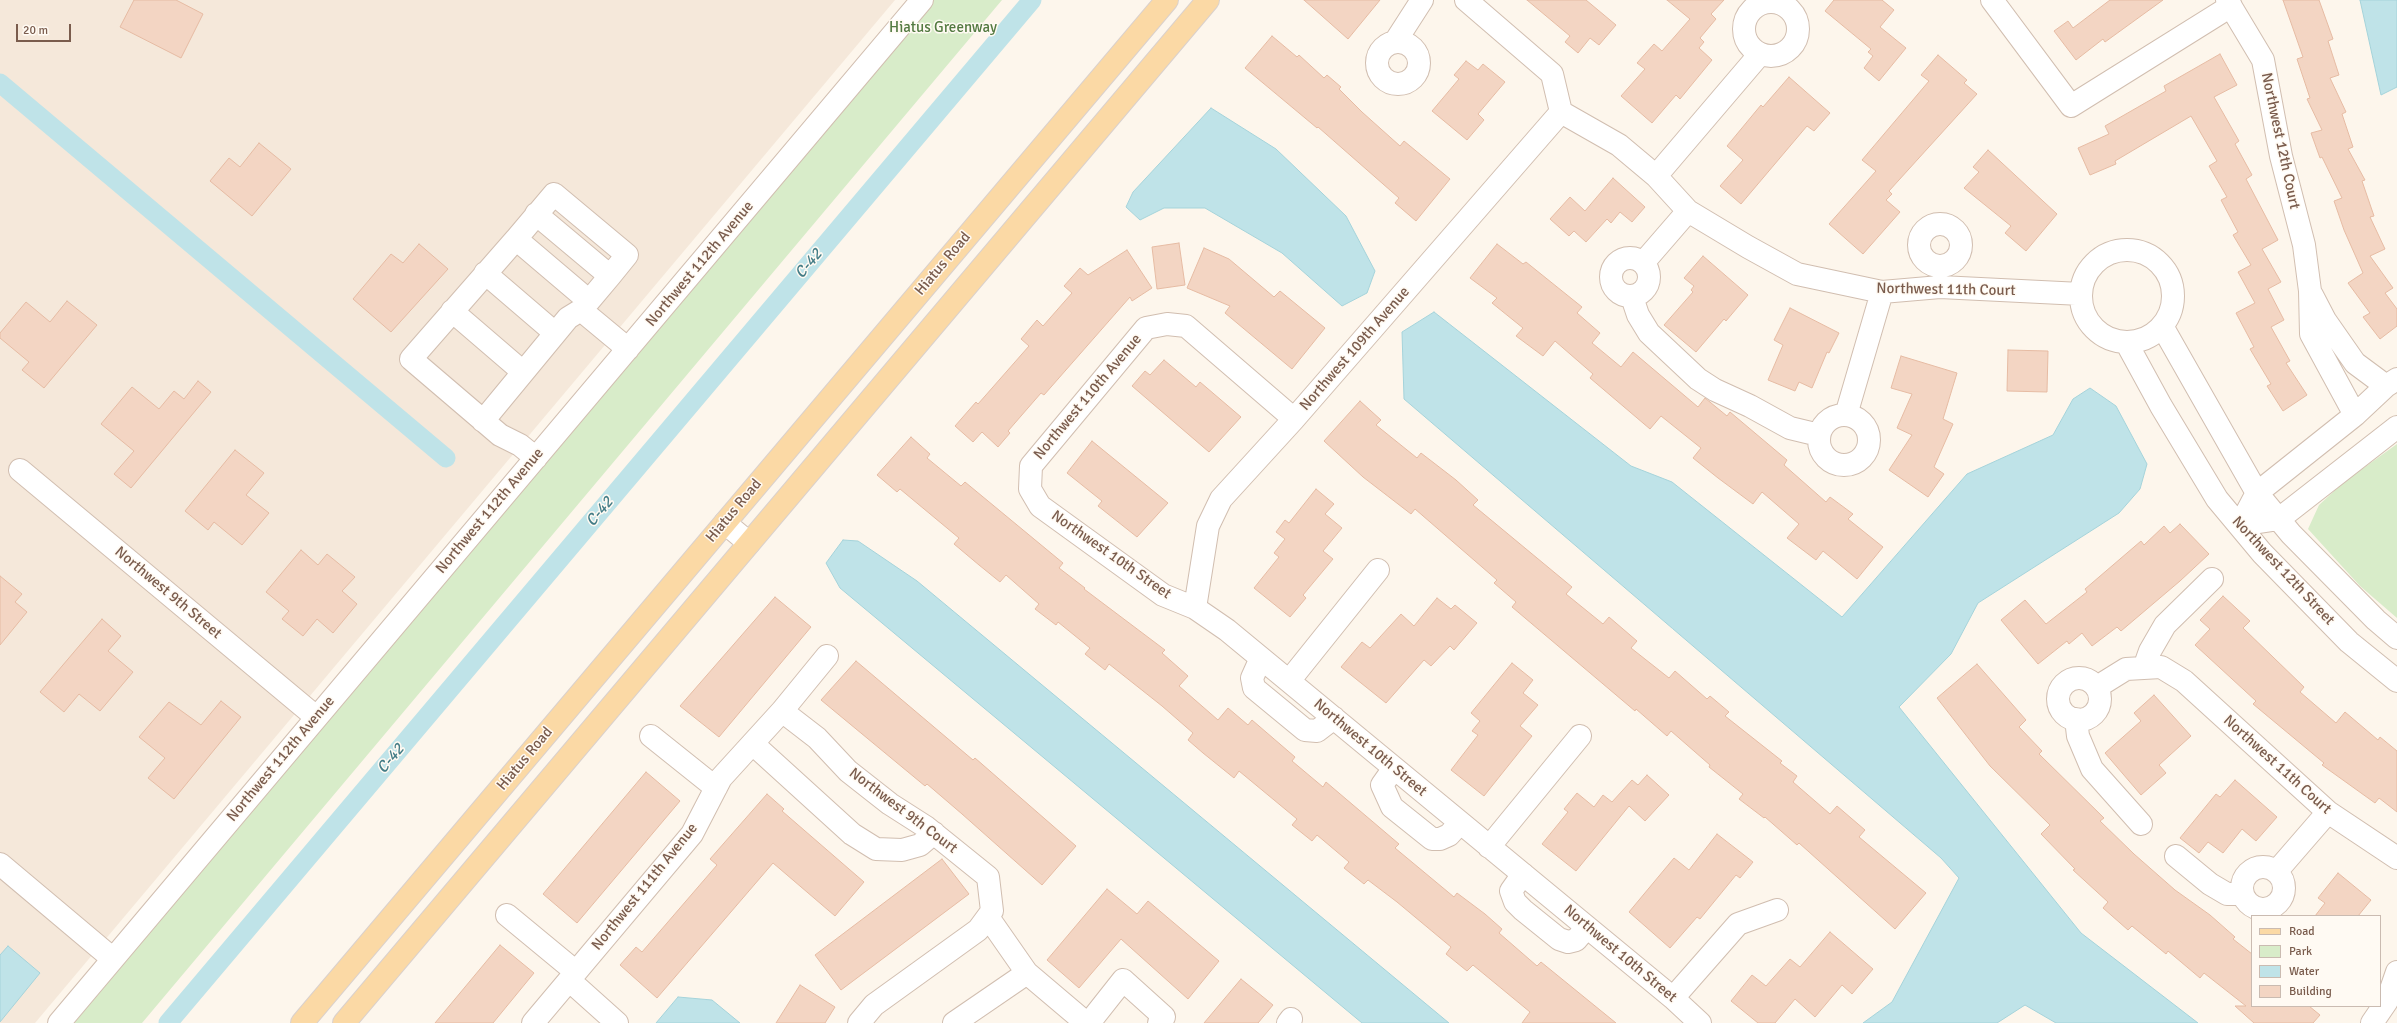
<!DOCTYPE html>
<style>
body{margin:0}
#map{position:relative;width:2397px;height:1023px;overflow:hidden;background:#fdf6ec;font-family:Signika,sans-serif}
canvas{display:block}
.legend{position:absolute;left:2251px;top:915px;width:130px;height:92px;box-sizing:border-box;background:#fffaf3;border:1px solid #cabbb1;margin:0;padding:5px 7px;list-style:none;font-size:12px;color:#7a5c4d}
.legend li{display:flex;align-items:center;gap:8px;height:20px}
.legend b{width:20px;border:1px solid #cabbb1}
.scale{position:absolute;left:16px;top:24px;width:55px;height:18px;box-sizing:border-box;border:2px solid #7a5c4d;border-top:0;padding-left:5px;font-size:12px;line-height:14px;white-space:nowrap;color:#7a5c4d;-webkit-text-stroke:3px #fffaf3;paint-order:stroke}
</style>
<div id="map">
<canvas width="2397" height="1023"></canvas>
<ul class="legend">
<li><b style="height:5px;background:#fbd9a5"></b>Road</li>
<li><b style="height:11px;background:#d8ecc9"></b>Park</li>
<li><b style="height:11px;background:#bfe3e8"></b>Water</li>
<li><b style="height:11px;background:#f3d5c3"></b>Building</li>
</ul>
<div class="scale">20 m</div>
</div>
<script>
const ctx = document.querySelector('canvas').getContext('2d');
ctx.lineJoin = 'round';
function paint(path, color) { ctx.fillStyle = color; ctx.fill(path, 'evenodd'); }
const shape = rows => new Path2D(rows.map(r => 'M' + r).join(''));
function trace(path, color, width, dash) { ctx.strokeStyle = color; ctx.lineWidth = width; ctx.lineCap = dash ? 'butt' : 'round'; ctx.setLineDash(dash || []); ctx.stroke(path); }
function drawText(font, color, halo, rows, align = 'center') {
  ctx.font = font + ' Signika,sans-serif'; ctx.lineWidth = 3; ctx.setLineDash([]); ctx.textBaseline = 'middle'; ctx.strokeStyle = halo; ctx.fillStyle = color; for (const [text, x, y, turn = 0] of rows) {
    ctx.save(); ctx.translate(x, y); ctx.rotate((+turn || 0) * Math.PI / 180); ctx.textAlign = isNaN(turn) ? turn : align; if (halo) ctx.strokeText(text, 0, 0); ctx.fillText(text, 0, 0); ctx.restore();
  }
}
paint(shape([
 [0,0,895,0,35,1023,0,1023]
]), '#f5e8da');
paint(shape([
 [932,0,1002,0,142,1023,74,1023],
 [2397,444,2397,618,2360,586,2308,529,2319,505,2344,482]
]), '#d8ecc9');
const water = shape([
 [2360,0,2397,0,2397,87,2381,95,2360,0],
 [1211,108,1276,149,1346,216,1375,271,1367,293,1342,306,1282,253,1205,208,1164,208,1140,220,1126,207,1133,192,1211,108],
 [1434,312,1631,466,1672,482,1842,617,1967,474,2053,435,2073,399,2090,388,2116,406,2147,464,2140,489,2119,513,1978,603,1951,654,1899,707,2081,933,2198,1023,2056,1023,2025,1005,1997,1023,1863,1023,1892,1002,1959,878,1941,858,1404,399,1402,332,1434,312],
 [843,540,858,541,917,581,1449,1023,1362,1023,840,588,826,563,843,540],
 [8,946,40,973,0,1022,0,955,8,946],
 [678,997,712,1000,740,1023,656,1023,678,997]
]);
paint(water, '#bfe3e8');
trace(water, '#a5d3da', 1);
trace(shape([
 [0,83,446,458],
 [168,1023,1032,0]
]), '#bfe3e8', 19);
const building = shape([
 [134,0,176,0,203,14,181,58,120,27,134,0],
 [1304,0,1380,0,1348,39,1304,0],
 [1527,0,1586,0,1616,25,1599,45,1590,38,1578,53,1565,42,1570,36,1527,0],
 [1667,0,1724,0,1711,14,1716,19,1700,38,1704,42,1699,48,1712,60,1680,99,1676,95,1652,123,1621,96,1645,69,1637,63,1654,44,1662,51,1690,19,1667,0],
 [1834,0,1882,0,1894,10,1880,27,1906,48,1879,81,1864,68,1873,56,1868,52,1871,49,1825,11,1834,0],
 [2110,0,2163,0,2105,42,2103,39,2076,60,2054,31,2068,21,2073,28,2110,0],
 [2283,0,2319,0,2333,39,2328,41,2339,75,2330,78,2346,112,2342,114,2353,147,2348,149,2365,180,2362,181,2374,216,2370,217,2385,249,2370,256,2393,288,2385,293,2397,309,2397,326,2380,339,2363,317,2370,313,2348,283,2363,273,2344,230,2334,201,2342,198,2322,157,2320,158,2311,133,2322,130,2307,99,2310,98,2297,59,2303,57,2283,0],
 [1272,36,1297,57,1299,55,1324,78,1327,75,1341,87,1339,89,1362,112,1400,146,1404,141,1450,179,1416,221,1395,203,1399,198,1318,127,1317,128,1245,68,1272,36],
 [2220,54,2237,85,2214,97,2239,141,2235,144,2252,175,2246,179,2278,240,2262,249,2281,282,2268,289,2284,320,2271,327,2290,361,2286,363,2307,395,2283,411,2267,386,2271,384,2250,349,2254,347,2236,313,2255,303,2238,272,2251,265,2233,235,2238,232,2221,200,2227,197,2209,166,2217,161,2191,116,2115,161,2116,164,2090,175,2078,148,2109,134,2105,126,2166,91,2164,86,2220,54],
 [1938,55,1967,80,1964,83,1977,94,1889,191,1892,194,1886,200,1900,212,1863,254,1829,224,1876,171,1862,160,1929,81,1921,75,1938,55],
 [1466,61,1478,70,1483,64,1505,82,1478,114,1484,120,1467,140,1432,111,1459,79,1454,75,1466,61],
 [1789,77,1830,113,1814,131,1807,126,1741,204,1720,186,1743,160,1727,146,1761,105,1763,107,1789,77],
 [259,143,291,169,252,216,210,181,229,158,240,167,259,143],
 [1988,150,2057,214,2026,251,2005,233,2011,226,1964,188,1979,172,1973,167,1988,150],
 [1613,178,1645,207,1632,222,1620,212,1611,223,1607,219,1586,242,1574,231,1569,236,1550,219,1570,197,1585,211,1613,178],
 [1179,243,1185,285,1157,289,1152,247,1179,243],
 [419,244,448,269,391,332,353,299,391,254,403,263,419,244],
 [1497,244,1523,264,1526,262,1582,307,1577,313,1600,333,1592,343,1621,367,1633,352,1698,407,1705,398,1727,416,1730,412,1787,460,1784,465,1826,502,1830,497,1853,514,1848,519,1883,547,1857,579,1823,551,1816,560,1787,538,1799,524,1762,492,1753,504,1718,478,1693,458,1701,448,1661,416,1650,429,1590,378,1593,374,1555,341,1543,356,1516,336,1523,328,1492,303,1497,298,1470,278,1497,244],
 [1204,248,1229,259,1274,297,1280,291,1325,328,1292,369,1225,313,1230,306,1187,288,1204,248],
 [1127,250,1152,288,1132,301,1130,297,1044,395,1041,393,1008,431,1010,433,998,447,982,432,973,442,955,426,976,402,978,404,1029,346,1021,339,1037,320,1043,326,1072,293,1064,286,1080,268,1088,275,1127,250],
 [1703,256,1748,295,1726,321,1724,319,1696,352,1664,325,1693,292,1691,290,1694,286,1684,278,1703,256],
 [67,301,97,325,44,388,22,370,29,362,0,338,0,333,26,302,50,322,67,301],
 [1790,308,1839,333,1829,353,1827,352,1812,388,1799,382,1795,391,1768,380,1783,345,1774,340,1790,308],
 [2008,350,2048,351,2047,392,2007,391,2008,350],
 [1901,356,1957,373,1943,419,1953,424,1934,467,1944,474,1928,497,1889,470,1912,435,1897,428,1912,394,1891,388,1901,356],
 [1164,360,1196,387,1200,382,1241,417,1209,452,1132,386,1145,371,1150,375,1164,360],
 [198,381,211,392,131,488,114,474,134,451,101,424,132,387,159,409,174,391,184,399,198,381],
 [1360,401,1381,420,1376,425,1417,458,1421,453,1456,480,1478,500,1473,505,1572,587,1566,594,1603,624,1609,617,1637,641,1631,648,1669,678,1675,671,1707,699,1710,696,1729,712,1725,716,1782,761,1780,763,1797,776,1793,782,1830,814,1837,806,1865,830,1859,837,1926,893,1895,929,1799,843,1797,845,1765,817,1764,818,1739,799,1743,794,1709,767,1710,765,1671,731,1667,736,1636,709,1635,711,1512,607,1516,602,1494,583,1497,580,1415,509,1411,514,1363,477,1324,441,1360,401],
 [911,437,930,454,927,458,961,486,965,482,1063,563,1059,568,1085,588,1084,589,1165,650,1162,653,1188,676,1179,686,1218,720,1228,708,1248,725,1252,720,1295,757,1292,761,1323,787,1326,782,1346,799,1399,844,1395,848,1454,897,1457,893,1485,914,1502,929,1499,933,1537,966,1541,962,1616,1023,1522,1023,1530,1012,1473,965,1467,971,1446,954,1451,947,1397,902,1368,880,1364,884,1344,868,1349,862,1317,835,1312,841,1292,825,1297,819,1239,771,1234,778,1203,753,1188,740,1193,733,1162,706,1109,664,1105,670,1085,654,1090,648,1058,622,1056,625,1035,609,1039,604,1006,575,1000,582,979,565,954,544,959,538,900,489,897,492,877,475,911,437],
 [1092,441,1168,503,1137,537,1098,506,1102,501,1067,473,1092,441],
 [235,450,264,473,246,495,269,513,242,545,214,522,208,530,185,511,235,450],
 [1316,489,1334,504,1325,514,1342,528,1323,551,1333,559,1303,595,1306,598,1290,617,1254,588,1279,557,1274,553,1285,539,1276,532,1285,520,1289,523,1316,489],
 [2180,524,2209,554,2180,581,2121,631,2117,627,2092,646,2082,633,2069,644,2067,641,2038,664,2001,620,2025,600,2046,624,2087,592,2085,589,2141,541,2144,545,2164,526,2170,533,2180,524],
 [301,550,318,565,327,554,355,577,342,591,357,604,333,633,317,619,303,636,282,619,289,611,266,592,301,550],
 [0,576,22,594,15,602,27,612,0,645,0,576],
 [2223,596,2250,621,2243,628,2304,687,2300,692,2336,723,2345,712,2378,740,2380,737,2397,751,2397,812,2379,798,2375,803,2322,765,2324,763,2253,704,2256,701,2195,645,2210,629,2200,620,2223,596],
 [775,597,811,627,719,737,680,706,775,597],
 [1437,598,1451,609,1455,605,1477,623,1454,650,1450,646,1431,666,1424,660,1386,703,1341,667,1362,642,1370,648,1401,614,1414,626,1437,598],
 [102,619,121,636,108,651,133,672,100,711,79,694,64,712,40,692,102,619],
 [856,661,973,760,975,758,1076,846,1042,885,962,814,927,784,925,786,821,700,856,661],
 [1512,663,1533,680,1523,693,1538,705,1520,726,1532,736,1484,796,1451,770,1478,735,1472,731,1480,721,1471,713,1512,663],
 [1977,664,2026,720,2019,727,2042,751,2039,754,2104,818,2100,821,2134,854,2175,890,2210,915,2235,937,2233,939,2252,954,2252,1006,2309,1006,2320,1015,2313,1023,2254,1023,2235,1006,2246,1006,2204,973,2200,978,2168,951,2166,954,2132,926,2128,930,2103,908,2108,902,2073,870,2075,869,2041,834,2050,825,1990,766,1937,698,1977,664],
 [2154,695,2191,736,2159,765,2166,773,2141,795,2105,753,2141,721,2134,713,2154,695],
 [221,701,241,717,174,799,148,778,165,758,139,737,169,702,201,725,221,701],
 [646,772,680,801,577,923,543,894,646,772],
 [1647,775,1669,795,1645,821,1629,806,1576,871,1542,844,1568,812,1564,809,1577,793,1594,807,1603,795,1612,802,1632,780,1638,785,1647,775],
 [2235,780,2277,817,2256,841,2242,829,2223,853,2208,842,2199,853,2180,838,2216,794,2220,797,2235,780],
 [767,794,784,809,782,811,864,882,835,916,773,863,657,998,620,965,636,947,642,952,717,865,710,859,767,794],
 [1717,834,1753,862,1740,878,1736,875,1700,919,1697,917,1670,948,1629,912,1674,858,1689,870,1717,834],
 [942,859,969,894,841,990,815,955,942,859],
 [2338,873,2371,900,2358,916,2315,916,2325,903,2318,898,2338,873],
 [1107,889,1137,914,1148,901,1219,961,1188,999,1121,939,1079,988,1047,960,1107,889],
 [1830,932,1873,969,1852,994,1842,985,1815,1017,1795,999,1775,1023,1758,1023,1731,1001,1752,975,1766,986,1790,959,1800,967,1830,932],
 [500,945,534,973,493,1023,435,1023,500,945],
 [1241,979,1273,1005,1258,1023,1204,1023,1241,979],
 [800,985,835,1007,825,1023,776,1023,800,985]
]);
paint(building, '#f3d5c3');
trace(building, '#e6bba3', 1);
const minor = shape([
 [1466,0,1552,74,1561,112,1619,145,1656,176,1688,211,1748,247,1797,274,1882,292,1940,287,2081,294],
 [1992,0,2071,106,2231,6],
 [2227,0,2263,60,2281,156,2304,245,2310,291,2311,334,2355,415],
 '1744 29a27 27 0 1 1 54 0a27 27 0 1 1-54 0Z',
 [1395,42,1422,0],
 '1377 63a21 21 0 1 1 42 0a21 21 0 1 1-42 0Z',
 [1656,176,1760,54],
 [536,214,610,276],
 '1919 245a21 21 0 1 1 42 0a21 21 0 1 1-42 0Z',
 [516,239,411,359,500,435,520,445,536,458],
 '2081 296a46 46 0 1 1 92 0a46 46 0 1 1-92 0Z',
 '1611 277a19 19 0 1 1 38 0a19 19 0 1 1-38 0Z',
 [1643,263,1688,211],
 [485,273,555,333],
 [2312,295,2325,320,2355,363,2386,386],
 [1632,297,1638,315,1649,333,1698,379,1715,390,1750,406,1790,428,1819,435],
 [589,301,516,239,554,194,627,255,610,276,589,301,581,310,628,349],
 [452,311,523,372],
 [2162,326,2257,493,2291,534,2376,620,2397,638],
 [2126,342,2161,406,2217,499,2262,553,2349,642,2397,681],
 [1846,415,1882,292],
 '1819 440a25 25 0 1 1 50 0a25 25 0 1 1-50 0Z',
 [1294,419,1186,326,1167,324,1146,328,1031,466,1030,489,1040,506,1163,595,1195,608,1227,630,1673,998,1700,1023],
 [483,421,568,318,581,310],
 [20,470,316,717],
 [725,523,749,543],
 [2240,525,2257,493,2355,415,2386,386,2397,379],
 [2240,525,2279,519,2397,427],
 [1195,608,1208,526,1221,499,1294,419,1561,112],
 [1261,658,1252,678,1254,688,1305,730,1317,731,1334,718],
 [2144,668,2150,651,2165,625,2212,579],
 '2058 699a21 21 0 1 1 42 0a21 21 0 1 1-42 0Z',
 [1289,681,1378,570],
 [2097,687,2126,669,2161,667,2184,681,2328,812,2397,858],
 [782,711,817,738,848,771,890,804,926,827,988,877,992,911,978,930,874,1005,859,1023],
 [2076,719,2078,736,2092,769,2141,824],
 [651,736,716,788],
 [753,744,852,834,876,849,902,850,920,845,934,833],
 [1394,768,1382,785,1392,807,1432,839,1440,839,1449,835,1460,823],
 [1489,847,1580,736],
 [2176,856,2210,884,2227,894,2243,894],
 [0,864,113,959],
 '2242 888a21 21 0 1 1 42 0a21 21 0 1 1-42 0Z',
 [2276,872,2328,812],
 [1523,874,1511,891,1515,902,1523,910,1559,939,1568,942,1576,940,1587,927],
 [507,915,576,972],
 [988,917,1027,973,1086,1023],
 [569,980,617,1023],
 [1673,998,1738,924,1777,910],
 [59,1023,922,0],
 [533,1023,692,834,721,778,782,711,827,656],
 [954,1023,1027,973],
 [1089,1023,1123,980,1164,1017,1159,1023],
 [1288,1023,1291,1019],
 [2372,1023,2387,1001,2397,972]
]);
const major = shape([
 [302,1023,1167,0],
 [344,1023,1208,0]
]);
trace(minor, '#d1beb0', 24);
trace(major, '#dad1cd', 24);
trace(minor, '#fff', 22);
trace(major, '#fbd9a5', 22);
drawText('15px', '#537a41', '#fffaf3', [
 ["Hiatus Greenway",943,28]
]);
drawText('15px', '#7a5c4d', '#fffaf3', [
 ["Northwest 12th Court",2280,141,78],
 ["Northwest 112th Avenue",700,264,-50],
 ["Hiatus Road",943,264,-50],
 ["Northwest 11th Court",1946,290,1],
 ["Northwest 109th Avenue",1355,349,-49],
 ["Northwest 110th Avenue",1088,397,-50],
 ["Northwest 112th Avenue",490,511,-50],
 ["Hiatus Road",734,511,-50],
 ["Northwest 10th Street",1111,555,35],
 ["Northwest 12th Street",2283,571,47],
 ["Northwest 9th Street",168,593,40],
 ["Northwest 10th Street",1370,748,40],
 ["Northwest 112th Avenue",281,759,-50],
 ["Hiatus Road",525,759,-50],
 ["Northwest 11th Court",2277,765,42],
 ["Northwest 9th Court",903,811,37],
 ["Northwest 111th Avenue",645,887,-51],
 ["Northwest 10th Street",1620,954,40]
]);
drawText('italic 16px', '#437c86', '#fffaf3', [
 ["C-42",809,264,-50],
 ["C-42",600,512,-50],
 ["C-42",391,759,-50]
]);
</script>
